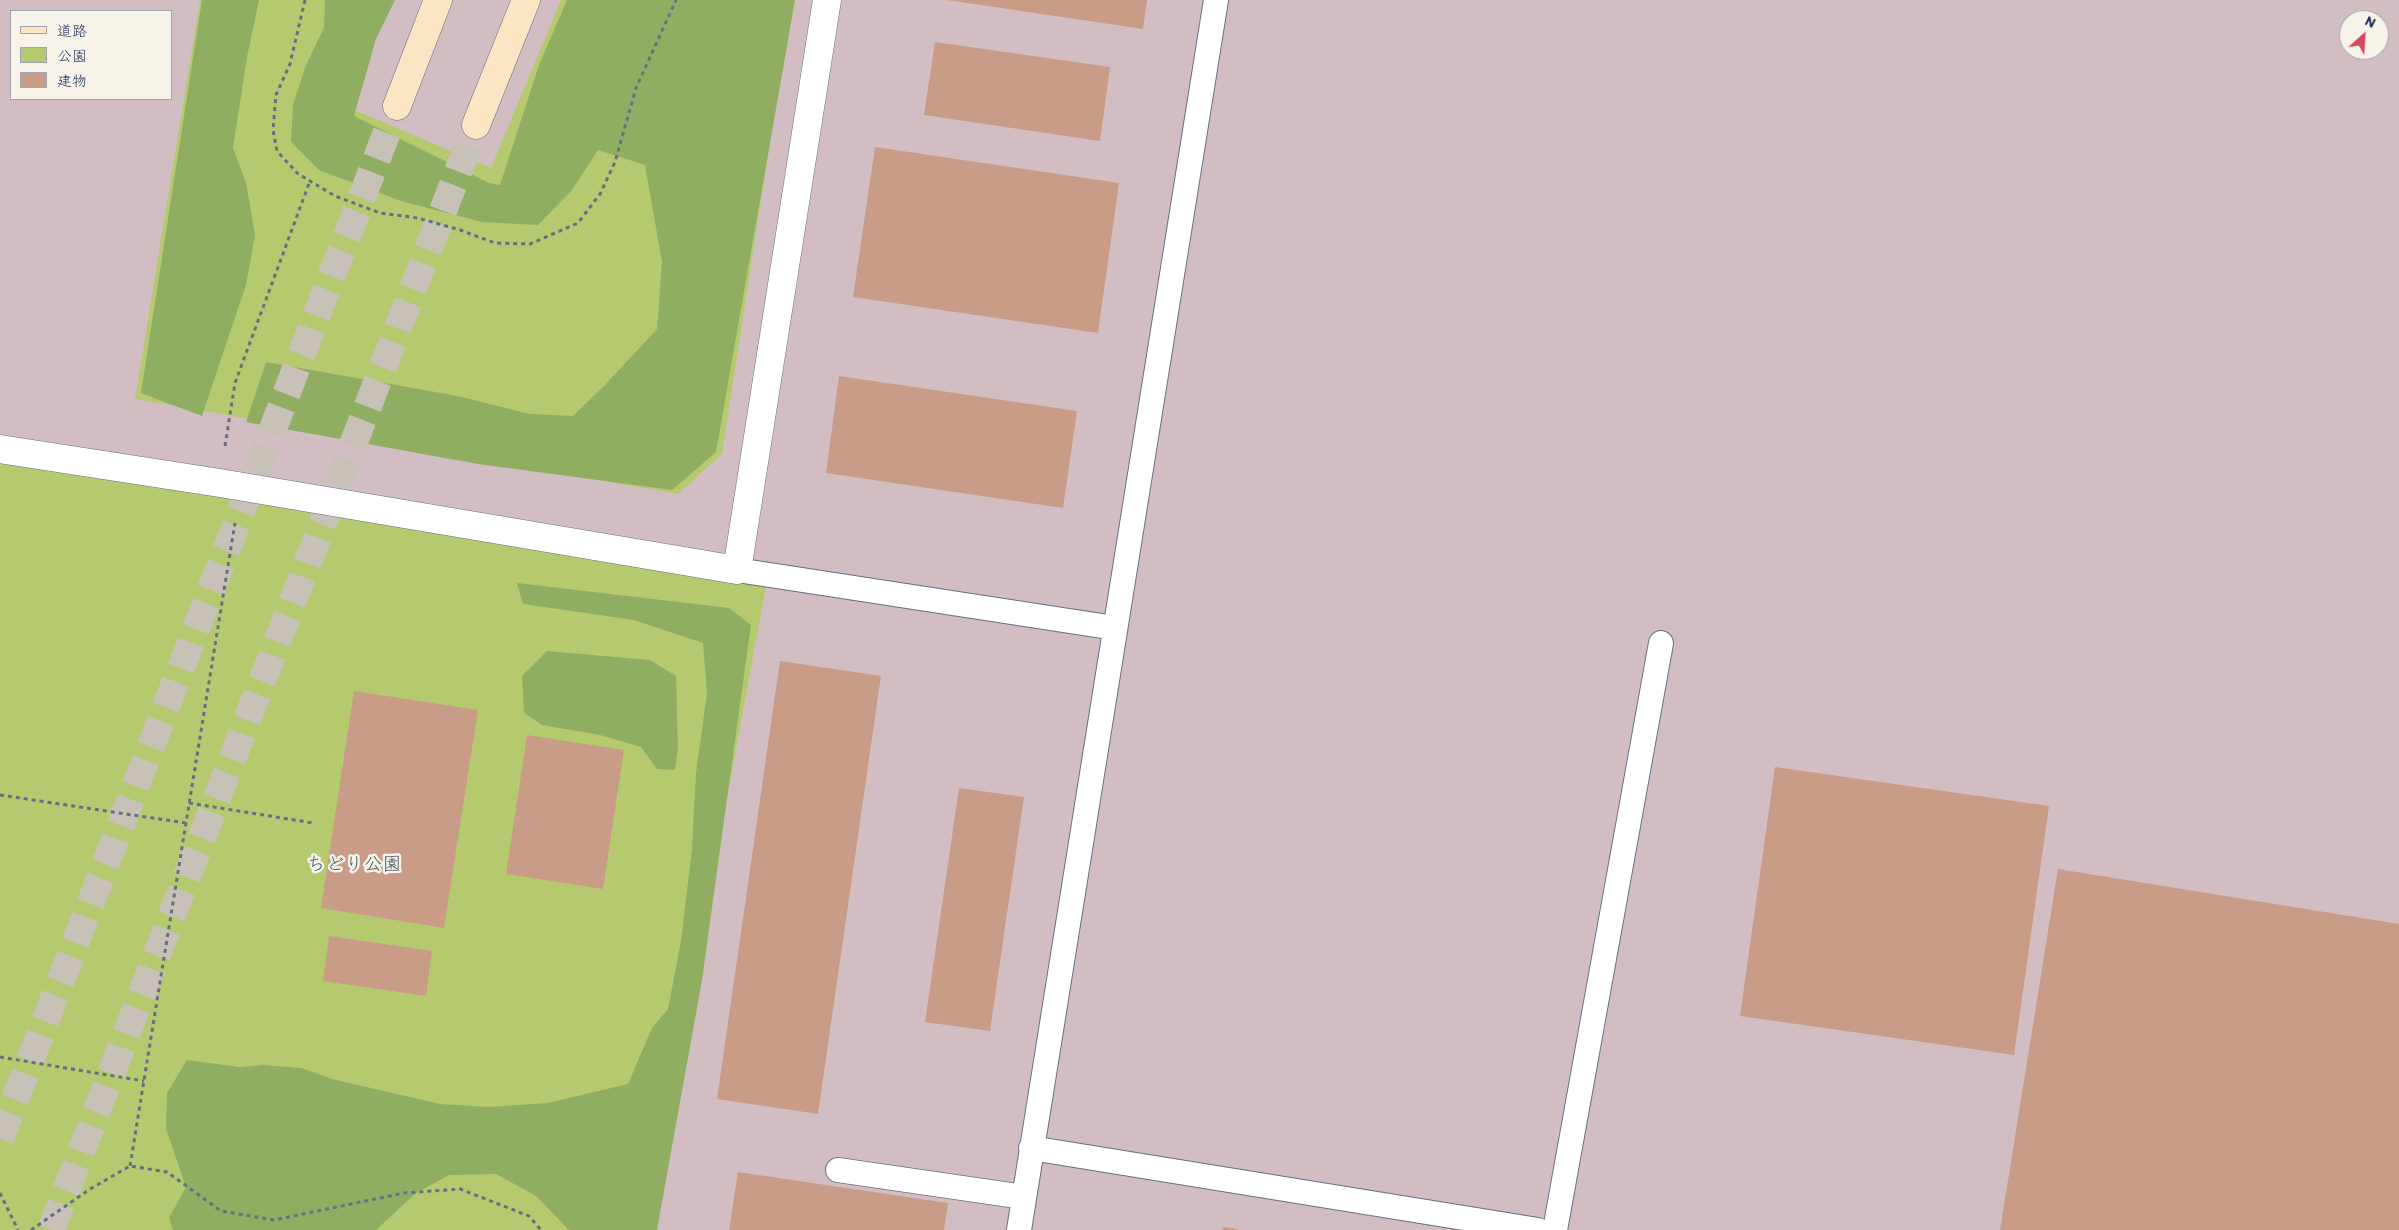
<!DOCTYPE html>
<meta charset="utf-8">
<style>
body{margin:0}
#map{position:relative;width:2399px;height:1230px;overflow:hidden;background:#f3e5cd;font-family:Itim,"Klee One",sans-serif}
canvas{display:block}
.legend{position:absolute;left:10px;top:10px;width:162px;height:90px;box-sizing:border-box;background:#f7f3e8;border:1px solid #9fa5b1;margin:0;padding:6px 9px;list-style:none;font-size:15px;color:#1b2f5e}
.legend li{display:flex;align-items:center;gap:10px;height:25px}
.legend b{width:25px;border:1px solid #9fa5b1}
.north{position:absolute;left:2339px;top:10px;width:50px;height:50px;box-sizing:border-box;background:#f7f3e8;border:1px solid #9fa5b1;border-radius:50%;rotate:26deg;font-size:14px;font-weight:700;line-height:20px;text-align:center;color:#1b2f5e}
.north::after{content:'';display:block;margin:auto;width:18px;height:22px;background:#d1495b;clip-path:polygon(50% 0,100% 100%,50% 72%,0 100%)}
</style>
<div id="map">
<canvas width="2399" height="1230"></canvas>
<ul class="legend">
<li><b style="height:6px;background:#fce5c4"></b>道路</li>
<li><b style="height:14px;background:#b5ca6e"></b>公園</li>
<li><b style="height:14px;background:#c99c88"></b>建物</li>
</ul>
<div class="north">N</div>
</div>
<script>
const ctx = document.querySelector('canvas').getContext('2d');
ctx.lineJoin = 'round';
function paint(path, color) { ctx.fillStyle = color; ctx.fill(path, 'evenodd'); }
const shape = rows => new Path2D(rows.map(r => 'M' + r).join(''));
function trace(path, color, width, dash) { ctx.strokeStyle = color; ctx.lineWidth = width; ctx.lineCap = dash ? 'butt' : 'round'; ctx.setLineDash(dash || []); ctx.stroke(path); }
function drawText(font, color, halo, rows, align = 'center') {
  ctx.font = font + ' Itim,"Klee One",sans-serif'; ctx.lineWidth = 5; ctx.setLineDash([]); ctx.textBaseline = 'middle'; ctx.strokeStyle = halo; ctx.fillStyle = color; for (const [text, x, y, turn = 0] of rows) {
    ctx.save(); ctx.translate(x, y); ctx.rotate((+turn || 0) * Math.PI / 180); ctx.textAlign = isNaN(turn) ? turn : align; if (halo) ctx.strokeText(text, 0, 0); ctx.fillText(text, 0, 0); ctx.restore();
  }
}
paint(shape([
 [0,0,2399,0,2399,1230,0,1230],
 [11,11,171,11,171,99,11,99],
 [2349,20,2379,20,2379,50,2349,50]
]), '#d2bec2');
paint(shape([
 [200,0,389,0,350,108,491,168,561,0,792,0,722,454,678,494,135,399],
 [0,449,768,575,648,1230,0,1230]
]), '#b5ca6e');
paint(shape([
 [202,0,259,0,247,57,233,148,246,183,255,235,246,285,202,416,141,393],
 [325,0,395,0,376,39,354,116,489,183,500,185,539,65,567,0,795,0,716,452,672,490,478,464,246,422,266,362,458,396,530,414,573,416,605,385,657,329,662,262,645,165,598,150,572,190,538,225,482,222,401,201,319,170,291,142,293,105,306,65,324,28],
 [517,583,729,608,751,625,702,980,657,1230,569,1230,536,1196,496,1174,449,1175,416,1193,376,1230,173,1230,169,1218,186,1187,166,1129,167,1093,187,1060,240,1067,263,1065,301,1068,332,1079,440,1104,489,1107,548,1103,628,1084,652,1028,668,1009,681,941,692,849,696,773,707,693,703,643,634,620,523,604],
 [547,651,650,660,676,676,678,748,675,770,657,769,641,747,600,735,542,725,524,713,522,676]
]), '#90ae61');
paint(shape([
 [947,0,1147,0,1143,29],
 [935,42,1110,67,1100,141,924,115],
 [875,147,1119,183,1098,333,853,297],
 [839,376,1077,411,1063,508,826,473],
 [780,661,881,676,818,1114,717,1099],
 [354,691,478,710,444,928,321,908],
 [527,735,624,750,603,889,506,874],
 [1775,767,2049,806,2014,1055,1740,1016],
 [959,788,1024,797,990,1031,925,1022],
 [2058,869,2399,924,2399,1230,2000,1230],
 [329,936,432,951,426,996,323,981],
 [738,1172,948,1203,944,1230,729,1230],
 [1223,1227,1238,1229,1238,1230,1222,1230]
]), '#c99c88');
trace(shape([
 [0,1139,397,106],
 [51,1230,476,125]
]), '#c8c1b7', 28, [28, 14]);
const lane = shape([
 [737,570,1115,628],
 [1031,1148,1538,1230],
 [838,1170,1024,1197],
 [1019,1230,1216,0],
 [1555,1230,1661,643]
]);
const street = shape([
 [0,449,220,483,737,570,827,0]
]);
const secondary = shape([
 [397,106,438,0],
 [476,125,526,0]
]);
trace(lane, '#676f85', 26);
trace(street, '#676f85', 29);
trace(secondary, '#676f85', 29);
trace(shape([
 [305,0,290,64,276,95,273,130,277,151,297,173,310,181,335,196,380,213,418,218,460,230,495,243,530,244,578,223,600,194,615,162,636,88,676,0],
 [225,446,235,383,310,181],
 [0,795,186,823],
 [189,803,313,823],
 [0,1057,144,1081],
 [130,1166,235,523],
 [0,1193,18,1230],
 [31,1230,90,1189,130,1166,167,1172,221,1211,274,1220,404,1193,460,1189,529,1216,541,1230]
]), '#676f85', 3, [4, 4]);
trace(lane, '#fff', 24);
trace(street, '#fff', 28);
trace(secondary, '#fce5c4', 28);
drawText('19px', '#425662', '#f7f3e8', [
 ["ちどり公園",354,865]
]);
</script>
